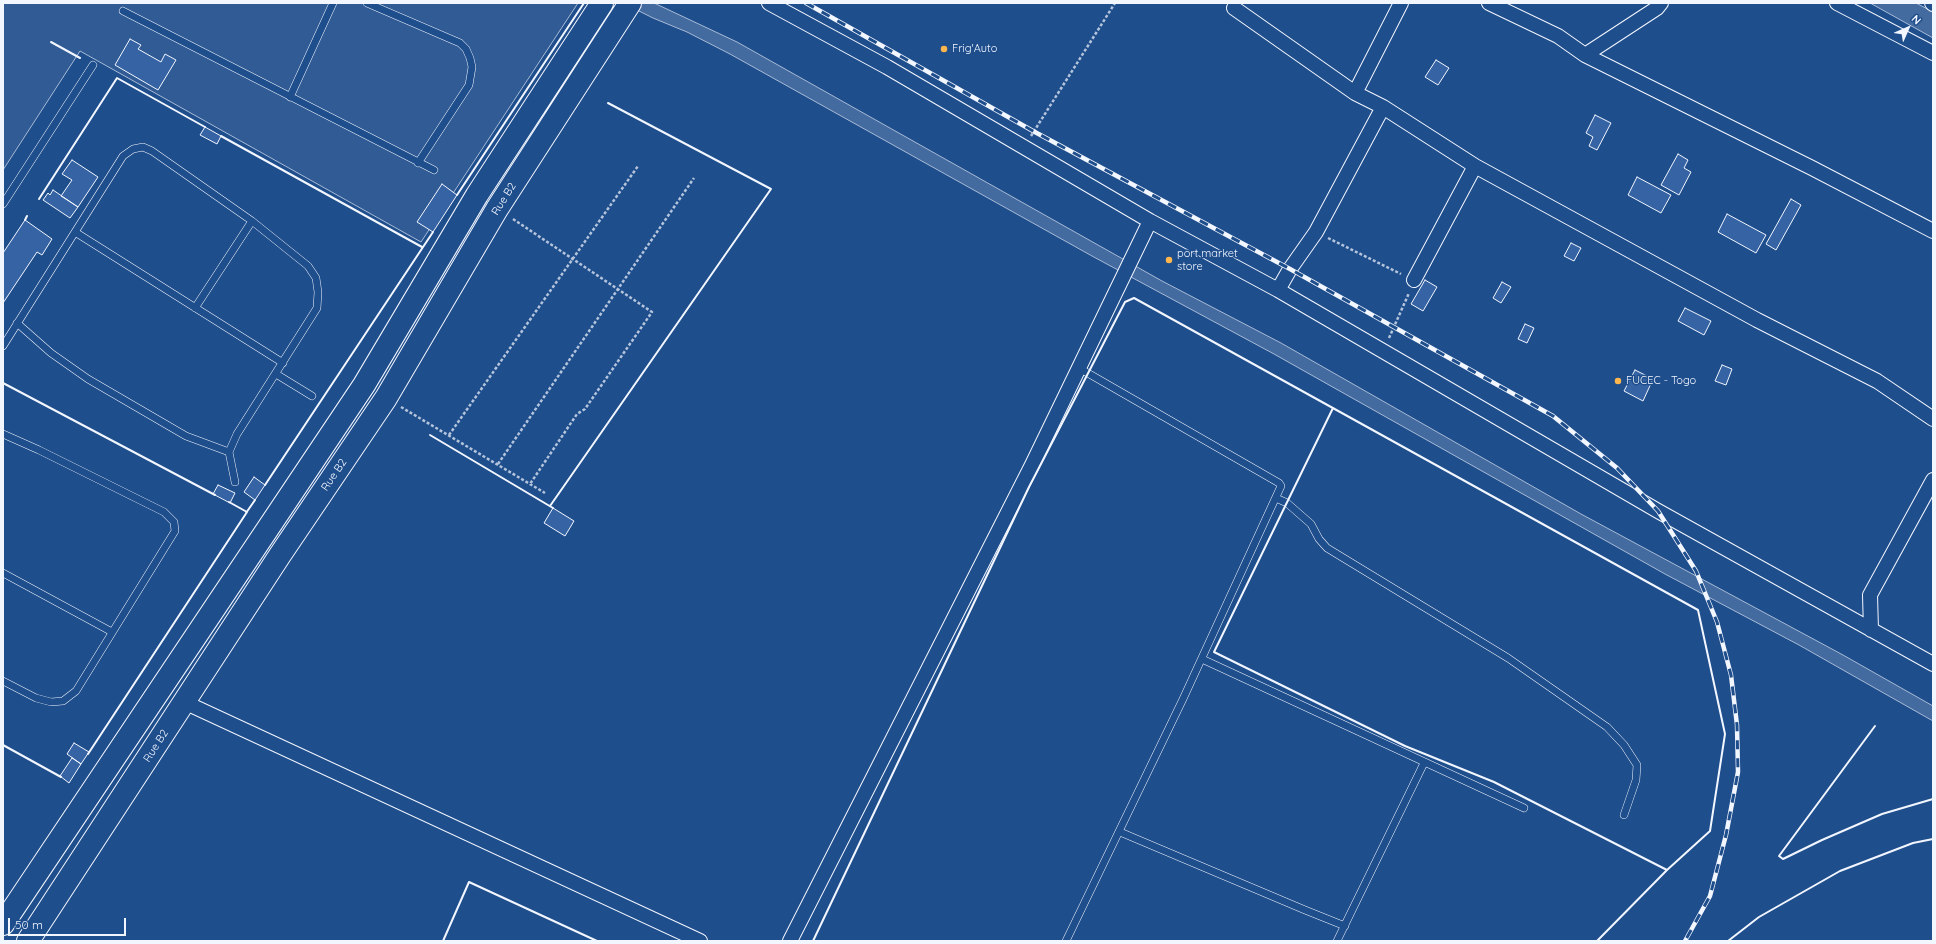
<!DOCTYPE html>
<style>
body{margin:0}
#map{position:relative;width:1936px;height:944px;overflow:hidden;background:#1f4e8c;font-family:Quicksand,sans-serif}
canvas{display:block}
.frame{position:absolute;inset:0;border:4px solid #f2f6ff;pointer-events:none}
.north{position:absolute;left:1888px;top:8px;width:40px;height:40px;-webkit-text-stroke:3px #1f4e8c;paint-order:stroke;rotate:45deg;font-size:11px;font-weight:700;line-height:16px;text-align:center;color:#f2f6ff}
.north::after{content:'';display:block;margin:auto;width:14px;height:18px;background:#f2f6ff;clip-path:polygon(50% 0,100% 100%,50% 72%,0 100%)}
.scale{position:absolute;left:8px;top:918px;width:118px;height:18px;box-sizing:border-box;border:2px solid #f2f6ff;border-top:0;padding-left:5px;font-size:12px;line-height:14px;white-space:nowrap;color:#f2f6ff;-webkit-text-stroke:3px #1f4e8c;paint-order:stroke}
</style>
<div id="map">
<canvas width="1936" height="944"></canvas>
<div class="frame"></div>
<div class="north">N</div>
<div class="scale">50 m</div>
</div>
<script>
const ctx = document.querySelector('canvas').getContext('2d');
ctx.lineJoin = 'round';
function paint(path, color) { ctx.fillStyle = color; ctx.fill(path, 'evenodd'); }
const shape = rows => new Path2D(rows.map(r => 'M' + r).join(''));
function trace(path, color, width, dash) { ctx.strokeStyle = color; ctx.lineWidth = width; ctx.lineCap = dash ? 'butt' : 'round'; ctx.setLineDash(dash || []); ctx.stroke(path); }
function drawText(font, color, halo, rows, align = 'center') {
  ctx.font = font + ' Quicksand,sans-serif'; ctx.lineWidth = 3; ctx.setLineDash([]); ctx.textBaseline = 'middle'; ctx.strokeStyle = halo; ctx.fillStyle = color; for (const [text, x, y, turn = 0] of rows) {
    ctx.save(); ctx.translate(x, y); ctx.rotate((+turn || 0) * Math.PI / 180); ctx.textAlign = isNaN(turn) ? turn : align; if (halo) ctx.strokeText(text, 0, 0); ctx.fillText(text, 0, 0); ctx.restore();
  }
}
const built = shape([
 [3,3,578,3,421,242,80,51,3,170,3,3]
]);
paint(built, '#305b95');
trace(built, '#a8bbd7', 1);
const water = shape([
 [623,3,654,3,737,42,1162,281,1281,343,1581,514,1843,655,1933,706,1933,721,1799,645,1665,574,1274,354,1092,256,730,54,687,32,653,18,623,3],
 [1870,3,1916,3,1933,12,1933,38,1870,3]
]);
paint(water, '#446ba0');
trace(water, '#a8bbd7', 1);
const building = shape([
 [130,39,141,45,138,49,161,62,165,54,176,60,158,90,115,65,130,39],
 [1436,60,1449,68,1438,85,1425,77,1436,60],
 [1595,115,1611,123,1597,150,1589,146,1593,137,1586,133,1595,115],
 [205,127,221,136,217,144,200,135,205,127],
 [1678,154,1688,160,1684,168,1691,172,1679,195,1661,185,1678,154],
 [72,160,98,177,78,207,61,196,72,180,62,174,72,160],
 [1637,177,1671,195,1661,213,1628,195,1637,177],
 [442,184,457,195,433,232,417,222,442,184],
 [53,190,78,207,70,218,43,200,48,193,50,195,53,190],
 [1791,199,1801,205,1776,250,1766,244,1791,199],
 [1727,214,1766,235,1756,253,1718,232,1727,214],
 [25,220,52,239,42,255,37,252,3,303,3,253,25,220],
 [1571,243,1581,248,1574,261,1564,256,1571,243],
 [1425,280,1437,287,1423,311,1411,304,1425,280],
 [1502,282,1511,287,1501,303,1493,298,1502,282],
 [1685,308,1711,321,1704,335,1678,321,1685,308],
 [1525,324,1534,328,1527,343,1518,339,1525,324],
 [1722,365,1732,369,1726,385,1715,381,1722,365],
 [1635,370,1653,379,1643,401,1624,391,1635,370],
 [254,477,265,485,255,500,244,492,254,477],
 [218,485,235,493,230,503,213,494,218,485],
 [553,508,574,521,565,536,544,523,553,508],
 [74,743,89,752,81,764,67,754,74,743],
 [72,758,81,764,69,783,60,776,72,758]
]);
paint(building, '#3563a3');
trace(building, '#f2f6ff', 1);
const lane = shape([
 [367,3,460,43,466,49,470,58,472,67,469,85,418,163],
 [123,11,434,170],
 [290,97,333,3],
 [3,204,93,65],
 [75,232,283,363],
 [195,308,252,221],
 [17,323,51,353,88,379,186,436,229,452],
 [3,346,123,156,133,149,143,147,152,151,252,221,308,266,316,278,318,292,317,308,237,434,229,452,235,482],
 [276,374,312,396],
 [3,434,39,450,164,512,174,522,175,531,76,691,63,701,51,702,36,698,3,681],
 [1276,498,1287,503,1311,524,1319,539,1327,548,1508,658,1607,727,1624,745,1637,765,1636,780,1624,815],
 [3,573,112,632],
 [1202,659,1524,808],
 [1120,832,1305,910,1345,926],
 [1066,941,1183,699,1281,486,1279,483,1079,368],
 [1337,941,1424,763]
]);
const street = shape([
 [769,3,887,67,1150,221,1278,290,1658,511,1933,664],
 [1489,3,1558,36,1585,55,1812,168,1933,231],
 [1837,3,1933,53],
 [1932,3,1933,4],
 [1234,8,1355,93,1383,107,1475,166,1757,320,1877,381,1933,419],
 [1585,55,1657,8,1661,3],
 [1355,93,1401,3],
 [1414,280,1475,166],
 [1278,290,1290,269,1316,232,1383,107],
 [1871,630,1870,595,1933,480],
 [184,702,700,941],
 [790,941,1032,465,1150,221]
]);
const primary = shape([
 [3,924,364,385,477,195,602,3],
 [28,941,280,555,386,398,497,209,630,3]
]);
trace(lane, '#f2f6ff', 8);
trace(street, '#f2f6ff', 16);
trace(primary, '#f2f6ff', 24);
trace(shape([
 [1031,136,1115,3],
 [513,219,652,312,585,409,577,414,530,484],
 [1328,238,1401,274],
 [1389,338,1409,293],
 [401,407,545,493],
 [449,435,638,166],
 [498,464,694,178]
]), '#b3c4dc', 2.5, [3, 2]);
trace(lane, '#1f4e8c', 7);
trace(street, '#1f4e8c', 14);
trace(primary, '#1f4e8c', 22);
const rail = shape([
 [806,3,1033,131,1290,269,1553,416,1617,468,1658,511,1696,571,1717,622,1731,675,1737,725,1738,772,1726,835,1710,896,1685,941]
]);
trace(rail, '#f2f6ff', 4.5);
trace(rail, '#1f4e8c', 3, [9]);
trace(shape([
 [51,42,80,58],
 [221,136,422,247],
 [457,195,584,3],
 [39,199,117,78,205,127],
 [25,220,27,216],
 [3,383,215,495],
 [1333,408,1214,652,1405,746,1494,782,1667,870],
 [430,435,553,508],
 [265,485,433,232],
 [550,506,771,189,608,103],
 [246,513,255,500],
 [1875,726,1779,856,1783,859,1822,840,1882,814,1933,799],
 [3,745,61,777],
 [88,754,247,512,229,502],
 [443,941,469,882,597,941],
 [813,941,1029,487,1125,302,1134,298,1698,610,1725,734,1710,831,1667,870,1597,941],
 [1728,941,1759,917,1840,871,1913,843,1933,839]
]), '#f2f6ff', 2);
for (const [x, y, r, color] of [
 [944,49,4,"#ffb74d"],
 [1169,260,4,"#ffb74d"],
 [1618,381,4,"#ffb74d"]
]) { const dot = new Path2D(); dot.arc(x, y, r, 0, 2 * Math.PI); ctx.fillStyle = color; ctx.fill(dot); trace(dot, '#1f4e8c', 1.5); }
drawText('11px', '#f2f6ff', '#1f4e8c', [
 ["Frig'Auto",952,49],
 ["port market",1177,254],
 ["store",1177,267],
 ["FUCEC - Togo",1626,381]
], 'left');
drawText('11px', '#f2f6ff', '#1f4e8c', [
 ["Rue B2",504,199,-58],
 ["Rue B2",334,475,-56],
 ["Rue B2",156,746,-57]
]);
</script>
